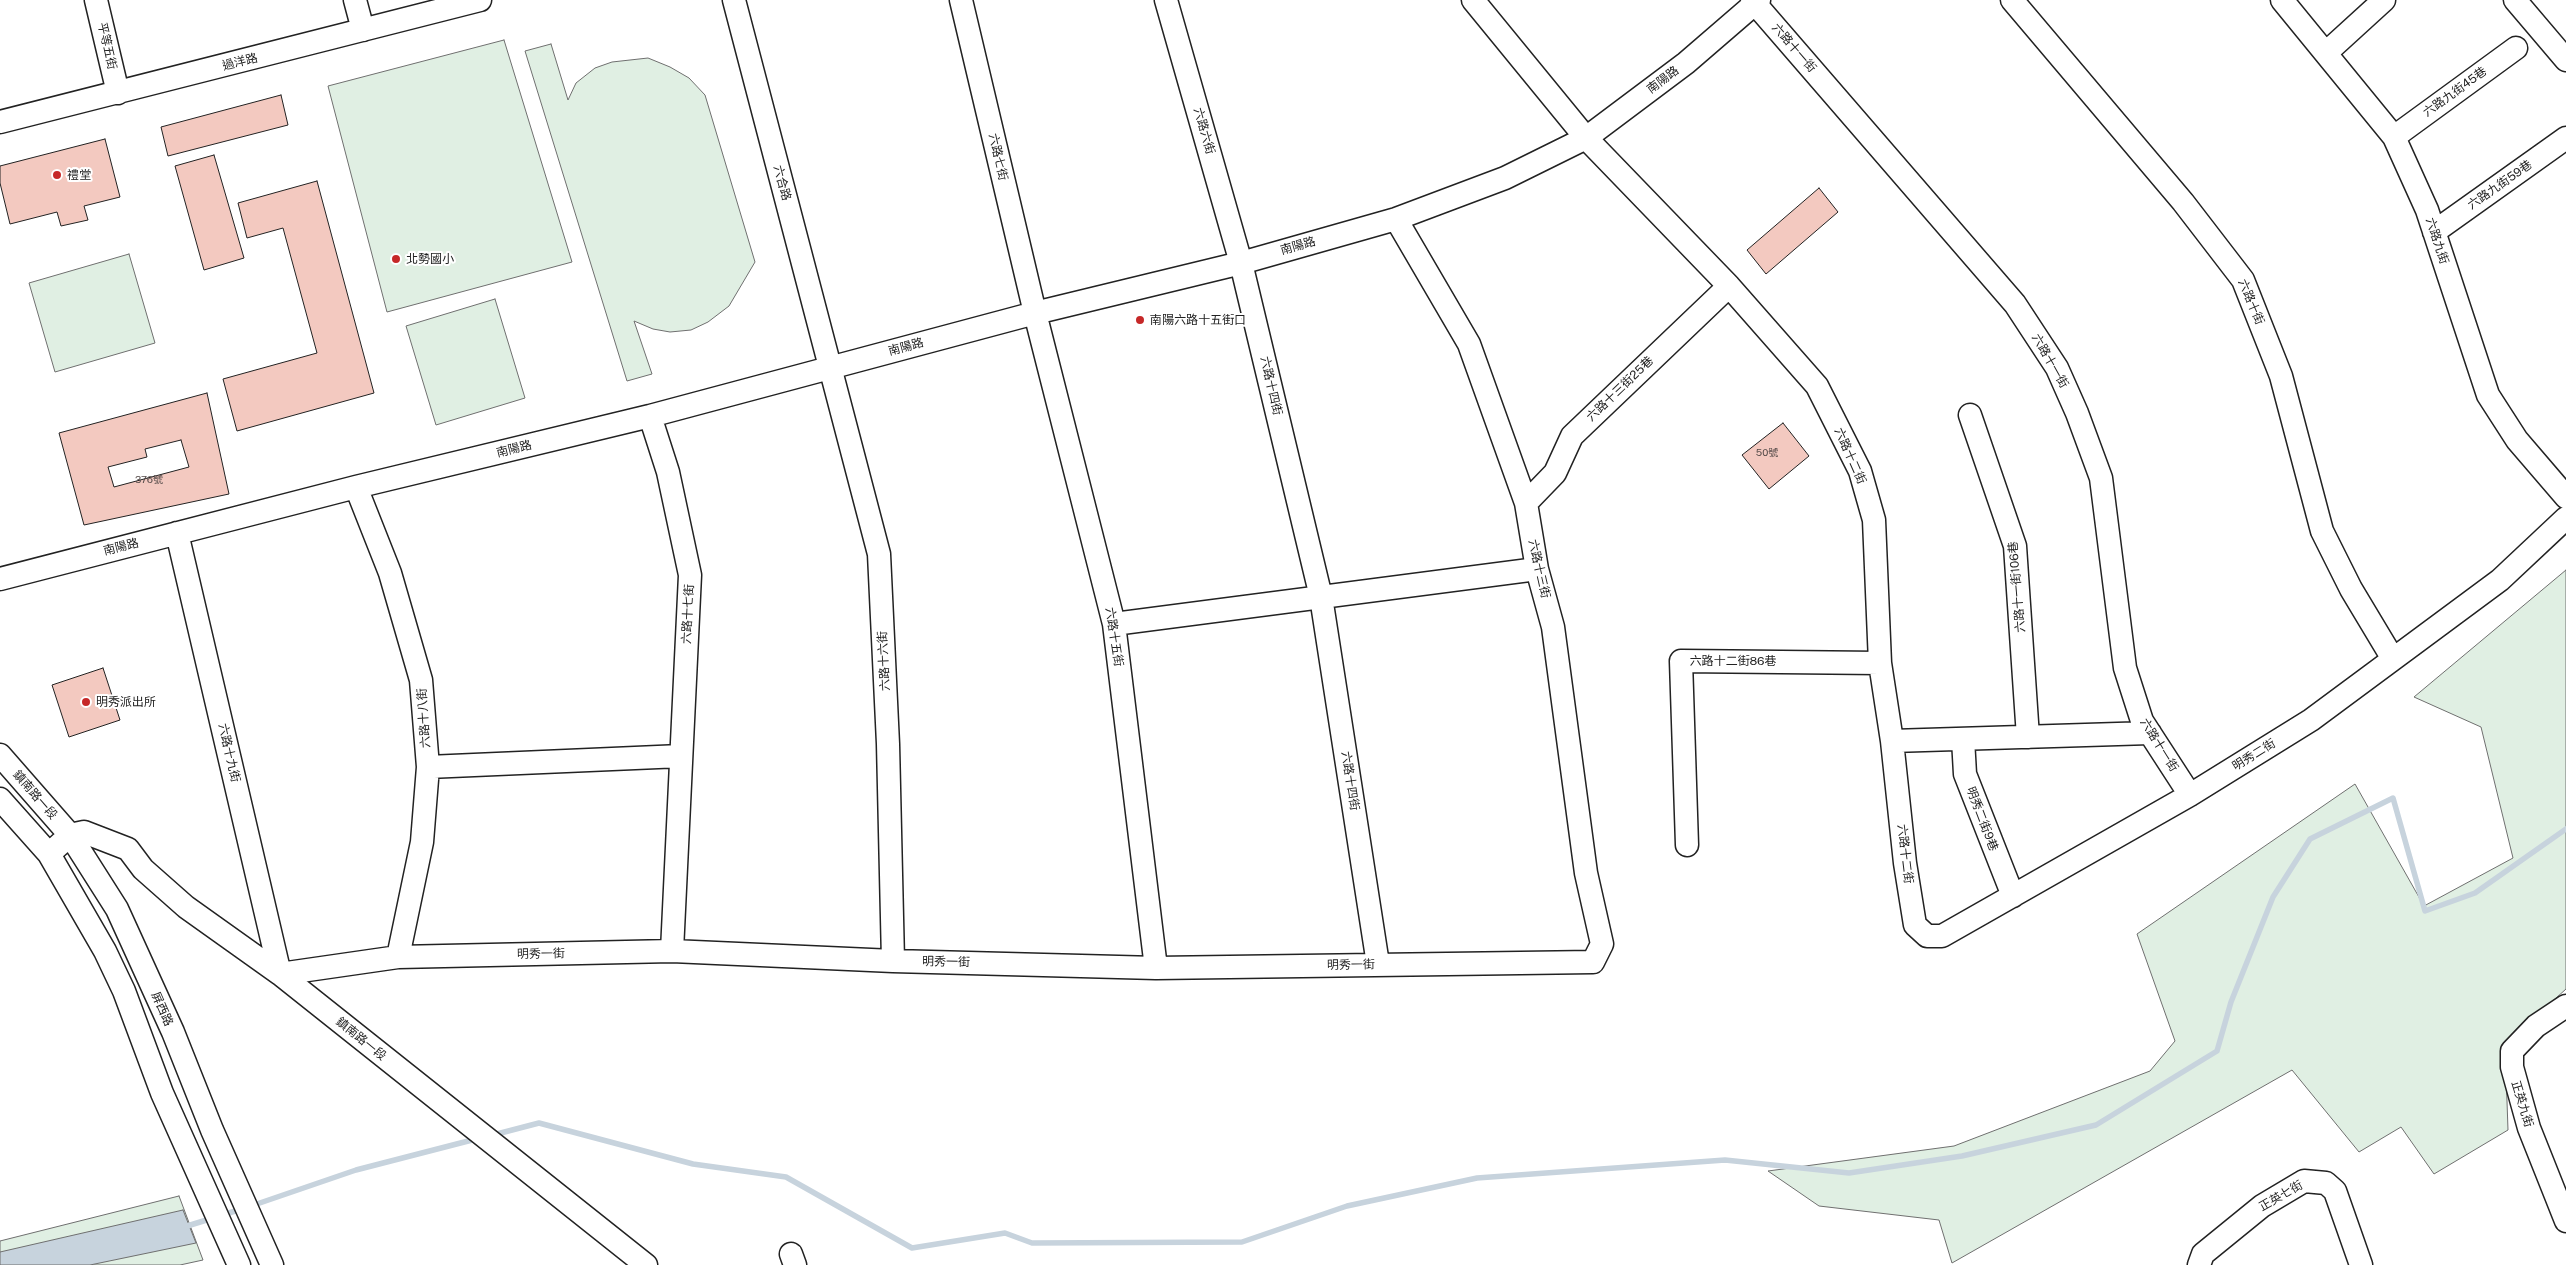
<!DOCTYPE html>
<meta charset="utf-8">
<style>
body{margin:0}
canvas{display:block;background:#fff}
</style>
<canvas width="2566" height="1265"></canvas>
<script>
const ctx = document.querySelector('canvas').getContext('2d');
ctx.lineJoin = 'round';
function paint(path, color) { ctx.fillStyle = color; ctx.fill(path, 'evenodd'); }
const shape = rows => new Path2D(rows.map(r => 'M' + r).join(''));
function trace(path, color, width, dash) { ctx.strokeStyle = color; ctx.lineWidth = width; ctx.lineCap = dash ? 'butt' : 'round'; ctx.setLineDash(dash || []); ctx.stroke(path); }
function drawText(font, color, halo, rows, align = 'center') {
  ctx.font = font + ' "Public Sans","Noto Sans TC",sans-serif'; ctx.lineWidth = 4; ctx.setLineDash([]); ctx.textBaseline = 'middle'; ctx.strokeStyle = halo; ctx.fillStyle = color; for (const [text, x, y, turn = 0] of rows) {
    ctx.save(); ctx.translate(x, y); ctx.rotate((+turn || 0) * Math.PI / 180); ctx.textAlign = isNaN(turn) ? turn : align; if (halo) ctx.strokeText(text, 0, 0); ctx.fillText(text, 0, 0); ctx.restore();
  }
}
const green = shape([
 [504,40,572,262,387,312,328,86,504,40],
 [551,44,568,100,576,83,595,68,612,62,648,58,670,67,689,78,705,95,755,262,729,306,708,322,691,330,670,332,653,329,634,321,652,374,627,381,525,51,551,44],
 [129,254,155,343,55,372,29,283,129,254],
 [495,299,525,398,436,425,406,326,495,299],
 [2566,570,2566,989,2505,1044,2508,1130,2434,1174,2401,1127,2359,1152,2292,1070,1952,1263,1939,1220,1819,1206,1768,1171,1954,1146,2150,1071,2175,1041,2137,934,2355,784,2424,906,2513,858,2481,727,2414,697,2566,570],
 [179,1196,203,1260,180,1265,0,1265,0,1241,179,1196]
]);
paint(green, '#e0efe3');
trace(green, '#6f6f6f', 1);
const water = shape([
 [183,1210,196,1243,90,1265,0,1265,0,1252,183,1210]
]);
paint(water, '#c7d3dd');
trace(water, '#6f6f6f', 1);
trace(shape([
 [493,1135,539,1123,693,1164,786,1177,912,1248,1005,1233,1032,1243,1242,1242,1347,1206,1477,1178,1725,1160,1849,1173,1962,1156,2096,1125,2217,1051,2231,1002,2273,897,2310,839,2393,798,2425,911,2475,893,2566,829],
 [251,1206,356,1170,476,1139],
 [222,1215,242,1209],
 [184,1227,213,1218]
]), '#c7d3dd', 5.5);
const building = shape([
 [281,95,288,125,168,156,161,127,281,95],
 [105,139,120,197,84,206,88,220,61,226,57,212,10,224,0,183,0,166,105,139],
 [214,155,244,258,204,270,175,166,214,155],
 [317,181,374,393,237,431,223,379,317,353,283,228,247,238,238,203,317,181],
 [1819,188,1838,212,1766,274,1747,250,1819,188],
 [207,393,229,494,84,525,59,433,207,393],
 [181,440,189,467,114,487,108,467,147,457,145,449,181,440],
 [1783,423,1809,456,1769,489,1742,455,1783,423],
 [103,668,120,720,69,737,52,685,103,668]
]);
paint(building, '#f3c9c0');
trace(building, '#222', 1);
const minor = shape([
 [96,0,118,93],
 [355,0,363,30],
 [734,0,879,554,888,744,893,961],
 [961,0,1035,313,1114,624,1156,968],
 [1166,0,1241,263,1321,597,1378,964],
 [1473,0,1586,138,1729,286,1817,386,1860,471,1874,520,1880,663,1892,741,1905,863,1915,925,1927,936,1942,936,2190,795,2311,720,2500,580,2566,518],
 [1752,0,2015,304,2057,368,2077,413,2101,478,2125,668,2142,721,2190,795],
 [2012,0,2183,202,2243,280,2281,376,2322,531,2351,589,2393,659],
 [2282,0,2394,137,2427,210,2488,395,2517,440,2566,497],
 [2515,0,2566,60],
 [2327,52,2384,0],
 [0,122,480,0],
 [2394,137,2516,48],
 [2434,232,2566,138],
 [1970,415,2015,546,2028,737],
 [650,416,668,472,690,575,672,951],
 [356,487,390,573,421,680,428,767,422,842,398,957],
 [1526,503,1555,473,1572,436,1729,286],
 [177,533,280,974,398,957,672,951,893,961,1156,968,1593,962,1602,944,1586,873,1553,627,1537,569,1526,503,1469,344,1396,219],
 [0,579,356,487,650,416,1035,313,1241,263,1396,219,1505,178,1586,138,1686,63,1759,0],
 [1114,624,1537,569],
 [1963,739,1965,774,2013,896],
 [1892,741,2150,733],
 [0,755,70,835,117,909,173,1032,212,1130,272,1265],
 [428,767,681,756],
 [0,799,49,854,105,951,124,991,162,1093,239,1265],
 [1687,845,1681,661,1880,663],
 [49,854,70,835,84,832,128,849,143,869,186,907,280,974,646,1265],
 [2566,1006,2536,1026,2512,1051,2512,1067,2529,1128,2566,1221],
 [791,1254,795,1265],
 [2199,1265,2203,1254,2262,1206,2304,1181,2326,1183,2335,1191,2361,1265]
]);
trace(minor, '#222', 25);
trace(minor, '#fff', 22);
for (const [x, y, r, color] of [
 [57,175,5,"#c62828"],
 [396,259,5,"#c62828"],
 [1140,320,5,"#c62828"],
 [86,702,5,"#c62828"]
]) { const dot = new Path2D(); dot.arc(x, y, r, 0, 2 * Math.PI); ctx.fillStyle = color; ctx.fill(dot); trace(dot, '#fff', 2); }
drawText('10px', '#564c4a', null, [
 ["50號",1767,453],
 ["376號",149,480]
]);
drawText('12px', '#222', '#fff', [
 ["平等五街",107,46,77],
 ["六路十一街",1794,48,49],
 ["過洋路",240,62,-14],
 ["南陽路",1663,80,-37],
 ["六路九街45巷",2455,92,-36],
 ["六路六街",1204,131,74],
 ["六路七街",998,157,77],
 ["六合路",782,183,75],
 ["六路九街59巷",2500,185,-35],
 ["六路九街",2437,241,72],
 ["南陽路",1298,246,-16],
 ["六路十街",2251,302,67],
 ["南陽路",906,347,-15],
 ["六路十一街",2050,361,60],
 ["六路十四街",1271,386,77],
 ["六路十三街25巷",1620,389,-44],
 ["南陽路",514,449,-14],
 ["六路十二街",1850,456,66],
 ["南陽路",121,547,-14],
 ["六路十三街",1539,569,77],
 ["六路十一街106巷",2017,587,-95],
 ["六路十七街",688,614,-87],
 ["六路十五街",1114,637,81],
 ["六路十六街",884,661,-93],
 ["六路十二街86巷",1733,661],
 ["六路十八街",424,718,-94],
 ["六路十一街",2159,745,58],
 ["六路十九街",229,753,77],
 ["明秀二街",2254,755,-32],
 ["六路十四街",1350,781,81],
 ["鎮南路一段",35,795,49],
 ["明秀二街9巷",1982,819,69],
 ["六路十二街",1905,854,83],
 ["明秀一街",541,954,-1],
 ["明秀一街",946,962,1],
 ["明秀一街",1351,965,-1],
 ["屏西路",162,1009,66],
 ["鎮南路一段",361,1039,39],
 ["正英九街",2522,1104,73],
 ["正英七街",2281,1196,-30]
]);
drawText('12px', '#222', '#fff', [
 ["禮堂",67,175],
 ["北勢國小",406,259],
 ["南陽六路十五街口",1150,320],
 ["明秀派出所",96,702]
], 'left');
</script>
